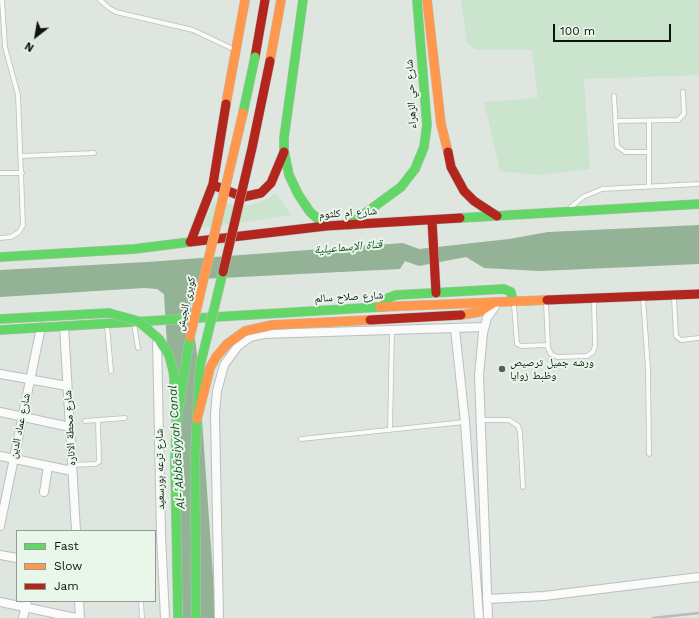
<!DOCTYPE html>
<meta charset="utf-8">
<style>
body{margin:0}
#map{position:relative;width:699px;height:618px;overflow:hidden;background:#dfe6e0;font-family:"Work Sans",sans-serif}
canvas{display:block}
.legend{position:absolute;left:16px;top:530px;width:140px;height:72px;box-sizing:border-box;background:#e9f6ea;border:1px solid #919b92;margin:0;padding:5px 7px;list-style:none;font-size:12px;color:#0e130f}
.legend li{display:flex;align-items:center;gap:8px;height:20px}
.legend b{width:20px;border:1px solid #919b92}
.north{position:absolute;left:16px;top:16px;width:40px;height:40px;-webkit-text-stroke:3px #e9f6ea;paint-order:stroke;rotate:211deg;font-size:11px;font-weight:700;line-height:16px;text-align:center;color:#0e130f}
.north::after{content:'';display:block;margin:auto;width:14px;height:18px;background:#0e130f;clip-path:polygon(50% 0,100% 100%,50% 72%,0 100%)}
.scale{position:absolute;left:553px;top:24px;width:118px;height:18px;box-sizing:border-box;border:2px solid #0e130f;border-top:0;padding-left:5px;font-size:12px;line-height:14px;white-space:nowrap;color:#0e130f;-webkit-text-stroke:3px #e9f6ea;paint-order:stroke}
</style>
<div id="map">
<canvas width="699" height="618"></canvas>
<ul class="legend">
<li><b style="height:5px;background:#63d668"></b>Fast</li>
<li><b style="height:5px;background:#ff974d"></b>Slow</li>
<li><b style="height:5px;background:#b3261e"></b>Jam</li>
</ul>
<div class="north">N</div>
<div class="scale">100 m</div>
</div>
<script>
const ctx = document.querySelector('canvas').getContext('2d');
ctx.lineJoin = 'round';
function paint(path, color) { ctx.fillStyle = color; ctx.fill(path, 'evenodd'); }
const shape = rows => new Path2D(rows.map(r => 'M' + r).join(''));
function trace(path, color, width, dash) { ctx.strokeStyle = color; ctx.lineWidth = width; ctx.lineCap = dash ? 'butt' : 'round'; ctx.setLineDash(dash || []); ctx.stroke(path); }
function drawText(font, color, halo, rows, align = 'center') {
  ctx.font = font + ' "Work Sans","Noto Naskh Arabic",sans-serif'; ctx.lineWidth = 4; ctx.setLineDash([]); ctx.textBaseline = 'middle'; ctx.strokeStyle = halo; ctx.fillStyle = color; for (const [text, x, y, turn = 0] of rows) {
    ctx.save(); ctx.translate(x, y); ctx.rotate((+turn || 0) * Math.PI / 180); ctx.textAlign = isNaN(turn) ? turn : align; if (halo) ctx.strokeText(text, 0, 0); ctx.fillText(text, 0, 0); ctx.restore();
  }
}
paint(shape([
 [461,0,699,0,699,75,584,79,590,169,538,175,500,171,484,102,538,98,532,50,476,50,467,43],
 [276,193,291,215,202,228,214,201,236,206,251,205,264,201]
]), '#cae4cd');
paint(shape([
 [699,225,699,264,540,271,484,268,466,257,419,266,405,261,400,269,201,279,189,290,198,363,216,618,183,618,164,294,157,289,144,288,0,297,0,270,147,262,403,243,419,249,509,239,548,232]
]), '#93b296');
const lane = shape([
 [100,0,109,8,116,12,193,30,233,49],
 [614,96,617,146,625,152,649,152],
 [615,121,678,120,684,114,683,92],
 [21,156,94,153],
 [0,173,22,173],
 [649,187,649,121],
 [571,207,583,197,602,189,699,184],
 [0,238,11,237,19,232,23,225,18,95,5,47,2,0],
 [643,298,648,368,649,454],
 [674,298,676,336,681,340,699,338],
 [546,302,548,348,551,354,557,357,587,356,593,352,595,346,594,301],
 [514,305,517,344,522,346,547,345],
 [134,324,138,348],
 [107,326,111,371],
 [480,420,509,420,518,426,520,432,523,487],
 [85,421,125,418],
 [390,430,392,330],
 [301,439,465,422],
 [72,465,95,464,99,462,98,420],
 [141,601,142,618]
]);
const street = shape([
 [64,326,76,531],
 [455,329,465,422,479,618],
 [157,339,161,535,165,618],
 [0,374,67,386],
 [0,412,70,427],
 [0,456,72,471],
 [44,492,48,466],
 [0,526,41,327],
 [0,555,17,558],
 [487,599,544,596,699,577],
 [79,601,80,618],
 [0,602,76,618],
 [23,618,27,601],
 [219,618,215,415,217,391,224,365,238,346,250,337,264,334,484,327],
 [488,618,479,375,483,333,487,318,496,305]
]);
const fast = shape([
 [303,0,284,138,284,151,289,175,298,194,310,212,326,226],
 [460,218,699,204],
 [349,225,401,187,415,169,424,147,427,125,417,0],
 [0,257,134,249,190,242],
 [383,307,388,298,396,295,504,289,511,292,513,301],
 [0,330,380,307]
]);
const slow = shape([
 [427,0,441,124,448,152],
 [270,61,281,0],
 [226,104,245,0],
 [380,307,547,300],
 [461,315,479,312,495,302]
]);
const jam = shape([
 [255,57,265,0],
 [448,152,451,167,464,191,474,201,497,216],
 [213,185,243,197,261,193,271,183,284,152],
 [432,220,436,293],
 [191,241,213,184,226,104],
 [190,242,326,226,460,218],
 [547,300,699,294]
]);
trace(lane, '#bac0bb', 5.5);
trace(street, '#bac0bb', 10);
trace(fast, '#bac0bb', 10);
trace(slow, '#bac0bb', 10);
trace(jam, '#bac0bb', 10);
trace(lane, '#fafbfa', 4);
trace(street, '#fafbfa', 8);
trace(fast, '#63d668', 9);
trace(slow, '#ff974d', 9);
trace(jam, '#b3261e', 9);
trace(shape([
 [653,618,699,613]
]), '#b9bab9', 2.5);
const fastBridge = shape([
 [243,113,255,57],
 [0,319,109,313,138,321,159,339,169,355,174,374,177,416],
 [178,618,175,460,177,416,190,337],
 [196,618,195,458,200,366,223,272]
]);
const slowBridge = shape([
 [190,337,243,113],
 [197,419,210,368,216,357,227,344,245,331,272,325,370,320]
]);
const jamBridge = shape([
 [223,272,252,148,270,61],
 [370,320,461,315]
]);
trace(fastBridge, '#bac0bb', 10, []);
trace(slowBridge, '#bac0bb', 10, []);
trace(jamBridge, '#bac0bb', 10, []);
trace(fastBridge, '#63d668', 9);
trace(slowBridge, '#ff974d', 9);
trace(jamBridge, '#b3261e', 9);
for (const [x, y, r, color] of [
 [502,369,4,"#575d58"]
]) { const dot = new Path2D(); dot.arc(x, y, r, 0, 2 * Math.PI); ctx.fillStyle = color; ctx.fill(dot); trace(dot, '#e9f6ea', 1.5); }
drawText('11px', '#0e130f', '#e9f6ea', [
 ["شارع حي الزهراء",411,94,-93],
 ["شارع ام كلثوم",348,213,-4],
 ["شارع صلاح سالم",349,297,-3],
 ["كوبرى الجيش",186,304,-77],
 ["شارع عماد الدين",20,426,-78],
 ["شارع محطة الاناره",70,428,-93],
 ["شارع ترعه بورسعيد",160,469,-91]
]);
drawText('11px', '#0e130f', '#e9f6ea', [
 ["ورشه جميل ترصيص",510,363],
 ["وظبط زوايا",510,376]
], 'left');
drawText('italic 12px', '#165324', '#e9f6ea', [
 ["قناة الإسماعيلية",348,247,-5],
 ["Al-ʿAbbāsiyyah Canal",177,447,-94]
]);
</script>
